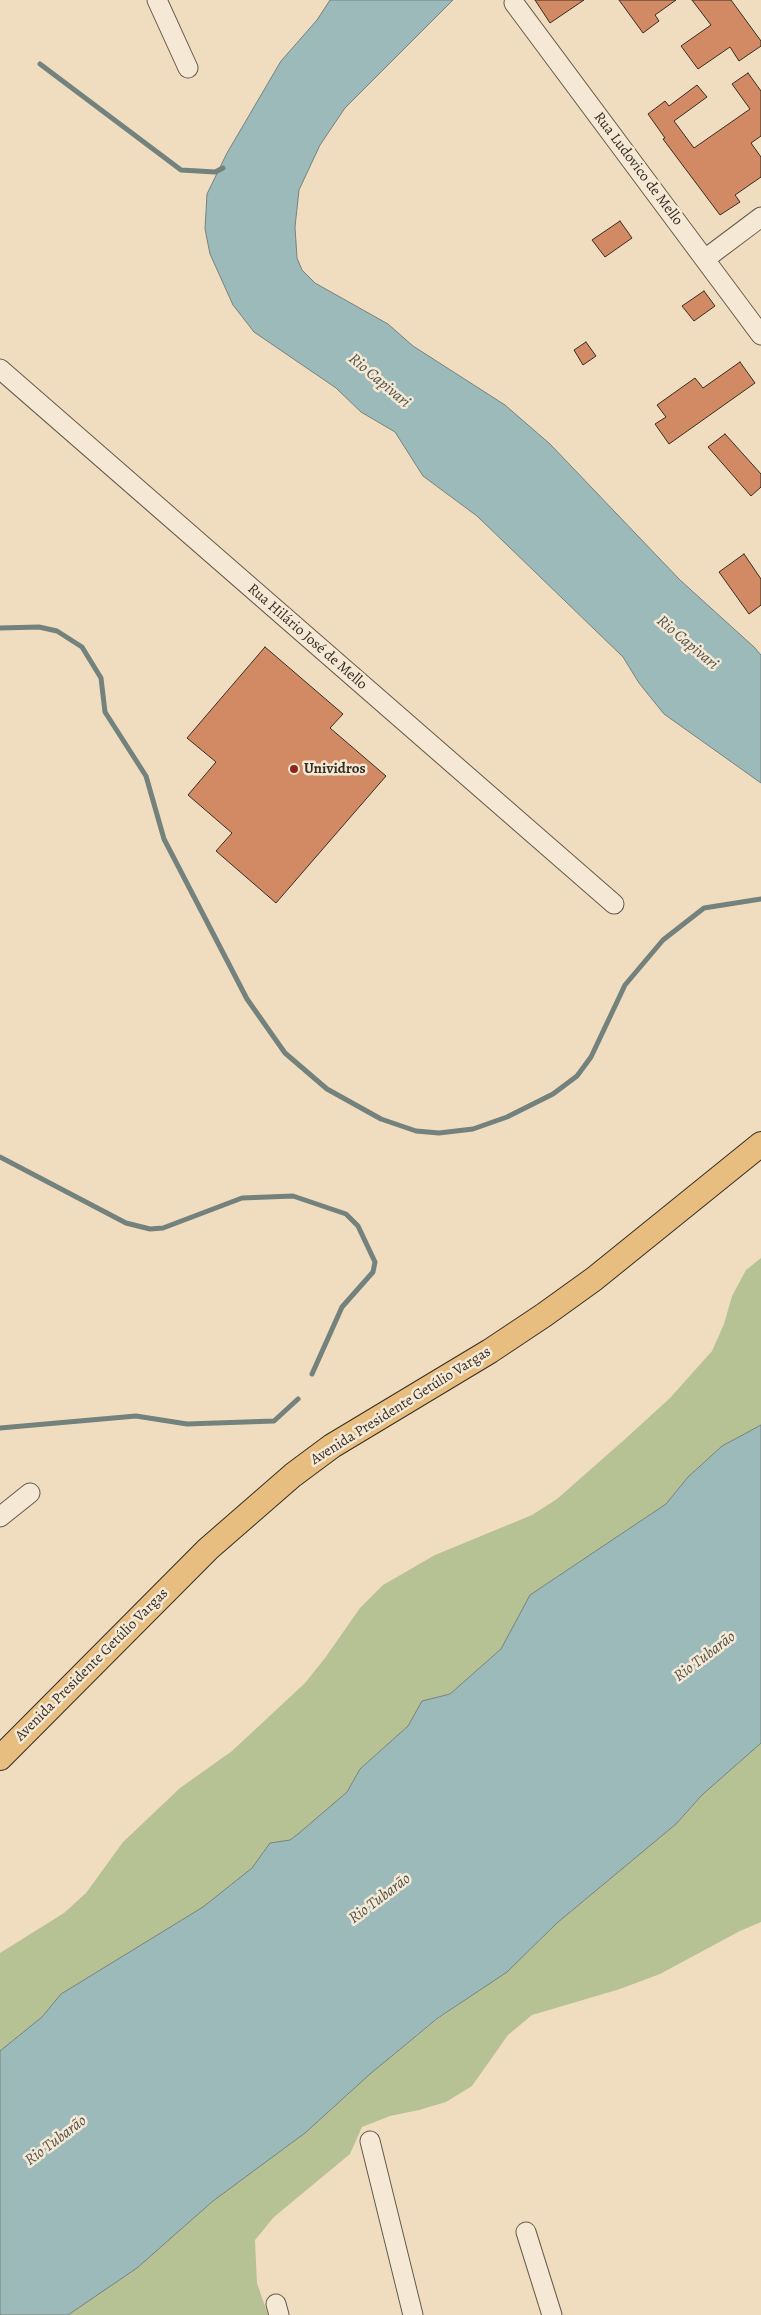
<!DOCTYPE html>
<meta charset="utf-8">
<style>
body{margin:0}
canvas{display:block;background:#f0ddc0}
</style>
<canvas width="761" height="2315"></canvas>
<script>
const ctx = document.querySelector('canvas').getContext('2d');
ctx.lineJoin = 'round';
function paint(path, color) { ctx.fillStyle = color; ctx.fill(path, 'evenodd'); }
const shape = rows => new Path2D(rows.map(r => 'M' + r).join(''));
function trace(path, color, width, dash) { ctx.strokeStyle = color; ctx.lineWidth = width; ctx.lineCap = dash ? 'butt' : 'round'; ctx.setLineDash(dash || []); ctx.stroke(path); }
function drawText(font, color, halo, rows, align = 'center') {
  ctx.font = font + ' Alegreya,serif'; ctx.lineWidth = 5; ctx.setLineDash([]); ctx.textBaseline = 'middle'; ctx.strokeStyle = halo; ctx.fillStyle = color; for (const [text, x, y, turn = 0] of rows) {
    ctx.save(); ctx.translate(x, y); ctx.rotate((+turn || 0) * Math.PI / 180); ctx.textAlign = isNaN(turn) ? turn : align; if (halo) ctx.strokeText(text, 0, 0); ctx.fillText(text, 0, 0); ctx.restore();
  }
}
paint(shape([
 [761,1258,761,1425,722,1446,688,1477,666,1504,530,1595,501,1649,450,1694,422,1701,408,1726,360,1769,347,1792,298,1834,290,1840,270,1843,252,1868,203,1907,61,1994,42,2017,0,2051,0,1953,64,1913,86,1893,123,1842,180,1788,232,1751,305,1683,325,1658,360,1608,383,1585,435,1555,532,1515,557,1499,624,1440,670,1398,712,1351,724,1324,732,1296,746,1270],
 [761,1743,761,1922,740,1931,660,1974,620,1989,532,2015,508,2035,472,2086,446,2102,419,2110,390,2116,362,2127,350,2154,274,2217,255,2240,257,2283,268,2315,68,2315,137,2268,213,2201,305,2133,370,2074,439,2018,507,1972,557,1923,676,1824,702,1795]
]), '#b7c294');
const water = shape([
 [330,0,453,0,345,108,320,145,299,190,295,227,297,258,302,270,315,283,388,324,413,346,505,405,550,444,680,580,754,647,761,655,761,783,664,714,639,683,623,657,477,516,423,476,395,432,361,412,336,388,254,332,233,305,210,254,205,229,207,194,227,153,281,61,317,20,330,0],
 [761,1425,761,1743,702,1795,676,1824,557,1923,507,1972,438,2018,370,2074,305,2133,213,2201,137,2268,68,2315,0,2315,0,2051,42,2017,61,1994,203,1907,252,1868,270,1843,290,1840,298,1834,347,1792,360,1769,408,1726,422,1701,450,1694,501,1649,530,1595,666,1504,688,1477,722,1446,761,1425]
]);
paint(water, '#9cbab9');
trace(water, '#74827d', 1);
trace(shape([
 [40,64,181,170,215,172,223,168],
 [0,628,39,627,57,631,82,647,101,678,105,712,146,776,164,839,247,999,285,1053,327,1089,381,1119,416,1131,439,1133,473,1129,507,1117,553,1094,577,1076,591,1057,625,985,663,940,704,908,761,899],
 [0,1157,126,1223,150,1229,163,1228,242,1198,293,1196,346,1214,358,1226,375,1262,373,1272,342,1307,312,1374],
 [0,1428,136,1416,187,1424,274,1421,298,1399]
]), '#74827d', 5);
const building = shape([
 [535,0,584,0,550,23,535,0],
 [619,0,676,0,655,15,659,21,643,33,619,0],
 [692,0,731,0,761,41,761,46,739,61,730,47,698,69,681,46,711,25,692,0],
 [748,73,761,91,761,136,751,143,761,157,761,177,735,195,740,202,720,215,663,139,665,138,648,114,665,101,669,106,697,85,707,97,674,121,694,148,750,109,732,84,748,73],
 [620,221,632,238,605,257,592,240,620,221],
 [704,291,715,306,694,321,682,306,704,291],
 [586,342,596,356,583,365,574,350,586,342],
 [740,362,755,383,669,444,655,424,666,417,657,405,695,378,703,388,740,362],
 [725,434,761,474,761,487,751,496,708,447,725,434],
 [744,554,761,579,761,605,749,614,719,572,744,554],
 [265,647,343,714,330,728,386,776,276,903,216,851,232,833,188,795,216,762,187,738,265,647]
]);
paint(building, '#d18a63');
trace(building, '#372e23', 1);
const minor = shape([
 [157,0,188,68],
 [514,3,761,335],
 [705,259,761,217],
 [0,369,614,904],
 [0,1517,30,1493],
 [370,2141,413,2315],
 [526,2232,552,2315],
 [276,2304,279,2315]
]);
const major = shape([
 [0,1758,208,1549,293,1475,332,1446,490,1351,544,1315,594,1279,761,1144]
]);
trace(minor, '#655a4a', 21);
trace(major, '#372e23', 26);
trace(minor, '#f5e9d6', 19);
trace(major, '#e8be80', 24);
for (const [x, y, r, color] of [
 [294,769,5,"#8f2418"]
]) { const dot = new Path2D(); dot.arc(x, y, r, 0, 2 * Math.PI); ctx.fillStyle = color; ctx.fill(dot); trace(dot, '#f5e9d6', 2); }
drawText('15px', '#372e23', '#f5e9d6', [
 ["Rua Ludovico de Mello",638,169,53],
 ["Rua Hilário José de Mello",307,637,41],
 ["Avenida Presidente Getúlio Vargas",401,1406,-32],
 ["Avenida Presidente Getúlio Vargas",92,1665,-45]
]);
drawText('bold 15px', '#372e23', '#f5e9d6', [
 ["Unividros",304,769]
], 'left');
drawText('italic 16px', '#505148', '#f5e9d6', [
 ["Rio Capivari",379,381,40],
 ["Rio Capivari",687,643,40],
 ["Rio Tubarão",705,1657,-37],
 ["Rio Tubarão",380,1899,-37],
 ["Rio Tubarão",56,2141,-37]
]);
</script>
